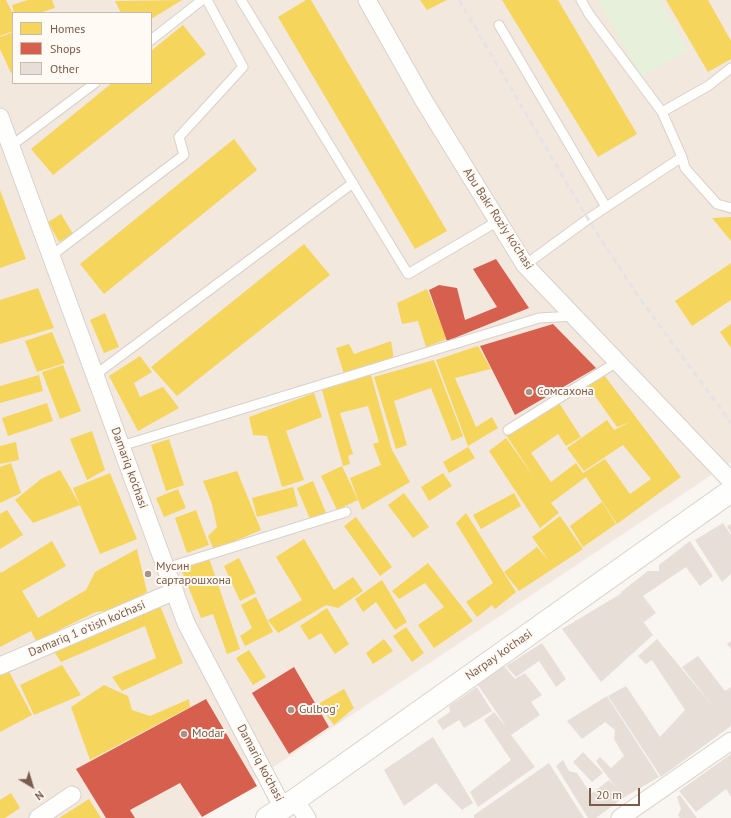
<!DOCTYPE html>
<meta charset="utf-8">
<style>
body{margin:0}
#map{position:relative;width:731px;height:818px;overflow:hidden;background:#f9f5f0;font-family:"PT Sans",sans-serif}
canvas{display:block}
.legend{position:absolute;left:12px;top:12px;width:140px;height:72px;box-sizing:border-box;background:#fffaf3;border:1px solid #cabbb1;margin:0;padding:5px 7px;list-style:none;font-size:12px;color:#7a5c4d}
.legend li{display:flex;align-items:center;gap:8px;height:20px}
.legend b{width:20px;border:1px solid #cabbb1}
.north{position:absolute;left:12px;top:766px;width:40px;height:40px;-webkit-text-stroke:3px #fffaf3;paint-order:stroke;rotate:142deg;font-size:11px;font-weight:700;line-height:16px;text-align:center;color:#7a5c4d}
.north::after{content:'';display:block;margin:auto;width:14px;height:18px;background:#7a5c4d;clip-path:polygon(50% 0,100% 100%,50% 72%,0 100%)}
.scale{position:absolute;left:589px;top:788px;width:51px;height:18px;box-sizing:border-box;border:2px solid #7a5c4d;border-top:0;padding-left:5px;font-size:12px;line-height:14px;white-space:nowrap;color:#7a5c4d;-webkit-text-stroke:3px #fffaf3;paint-order:stroke}
</style>
<div id="map">
<canvas width="731" height="818"></canvas>
<ul class="legend">
<li><b style="height:11px;background:#f6d55c"></b>Homes</li>
<li><b style="height:11px;background:#d6604d"></b>Shops</li>
<li><b style="height:11px;background:#e6ded7"></b>Other</li>
</ul>
<div class="north">N</div>
<div class="scale">20 m</div>
</div>
<script>
const ctx = document.querySelector('canvas').getContext('2d');
ctx.lineJoin = 'round';
function paint(path, color) { ctx.fillStyle = color; ctx.fill(path, 'evenodd'); }
const shape = rows => new Path2D(rows.map(r => 'M' + r).join(''));
function trace(path, color, width, dash) { ctx.strokeStyle = color; ctx.lineWidth = width; ctx.lineCap = dash ? 'butt' : 'round'; ctx.setLineDash(dash || []); ctx.stroke(path); }
function drawText(font, color, halo, rows, align = 'center') {
  ctx.font = font + ' "PT Sans",sans-serif'; ctx.lineWidth = 4; ctx.setLineDash([]); ctx.textBaseline = 'middle'; ctx.strokeStyle = halo; ctx.fillStyle = color; for (const [text, x, y, turn = 0] of rows) {
    ctx.save(); ctx.translate(x, y); ctx.rotate((+turn || 0) * Math.PI / 180); ctx.textAlign = isNaN(turn) ? turn : align; if (halo) ctx.strokeText(text, 0, 0); ctx.fillText(text, 0, 0); ctx.restore();
  }
}
paint(shape([
 [0,0,731,0,731,462,197,818,0,818],
 [13,13,151,13,151,83,13,83]
]), '#f2e8de');
paint(shape([
 [598,0,660,0,688,50,641,77]
]), '#e7f0db');
paint(shape([
 [0,0,6,0,13,14,13,31,0,36],
 [28,0,52,0,55,8,39,13,14,13,12,5],
 [182,0,151,19,151,13,121,13,115,1],
 [306,0,311,0,447,231,415,249,278,17],
 [420,0,447,0,427,10],
 [502,0,558,0,637,134,598,157],
 [666,0,708,0,731,41,731,59,708,72],
 [183,25,206,54,53,175,31,149,112,83,151,83,151,51],
 [13,32,13,72,11,73,0,49,0,37],
 [234,139,257,170,104,294,80,264],
 [0,190,26,259,0,268],
 [61,214,73,234,59,242,48,222],
 [731,217,731,241,712,218],
 [304,244,330,275,177,396,151,367],
 [731,263,731,300,692,326,675,301],
 [38,288,54,328,0,344,0,300],
 [427,289,447,339,426,347,418,321,402,324,397,303],
 [105,313,119,347,104,353,90,320],
 [731,324,731,348,720,332],
 [52,332,65,363,37,372,25,341],
 [391,341,394,360,344,374,336,348,349,344,354,354],
 [478,346,491,369,455,378,476,427,492,417,498,428,468,446,436,360],
 [140,356,152,372,134,383,140,397,163,387,179,408,138,431,109,376],
 [434,360,463,436,452,441,431,388,394,401,407,445,396,449,374,377],
 [63,365,81,411,60,419,42,372],
 [39,375,43,391,0,403,0,386],
 [371,375,392,450,410,482,362,510,350,478,381,465,373,444,379,442,368,406,340,413,353,454,348,456,350,464,343,466,322,390],
 [604,375,681,477,617,524,586,477,551,503,559,513,540,528,489,451,506,438,534,477,506,435,559,403,581,437,566,446,558,434,531,453,551,482,576,463,583,473,605,459,630,494,651,479,623,445,584,471,567,448,607,420,614,430,630,422,617,427,588,386],
 [314,393,322,417,286,431,304,480,282,487,267,436,253,435,249,417],
 [47,403,53,421,8,436,2,418],
 [92,431,105,470,87,480,70,439],
 [169,439,184,485,166,491,151,445],
 [16,442,19,460,0,464,0,446],
 [468,447,475,458,449,473,443,462],
 [11,463,21,493,0,503,0,467],
 [342,466,358,500,337,510,321,476],
 [60,470,80,505,33,523,15,500,41,479],
 [237,471,261,530,214,550,208,536,217,527,212,504,203,481],
 [110,473,137,539,100,554,73,488],
 [443,473,452,486,429,501,421,487],
 [313,481,326,513,310,519,297,488],
 [293,487,298,506,257,517,252,498],
 [178,489,186,508,164,517,156,498],
 [404,493,429,527,413,538,388,505],
 [514,493,521,506,481,529,473,515],
 [602,502,616,524,583,547,570,526],
 [7,510,23,535,0,549,0,514],
 [196,510,209,545,187,553,175,518],
 [466,513,516,592,495,609,492,605,477,617,466,602,493,583,456,523],
 [560,516,583,549,519,591,504,572,537,547,549,561,532,537],
 [356,517,392,567,380,576,344,526],
 [304,539,334,590,353,577,363,591,338,608,326,605,278,633,268,620,302,600,276,557],
 [52,541,66,566,22,591,38,618,86,590,95,572,137,549,147,592,114,610,96,612,36,641,2,575,31,631,0,647,0,571,1,573],
 [209,558,240,649,227,654,213,614,201,618,181,569],
 [239,558,256,593,240,601,224,566],
 [428,563,473,621,434,648,418,625,444,607,425,583,399,599,392,591],
 [382,580,407,622,395,630,376,602,363,612,355,599],
 [256,597,273,632,245,646,240,636,252,628,241,605],
 [159,603,183,663,122,691,112,677,156,658,145,626,61,662,51,647],
 [327,608,349,644,335,654,321,633,309,640,300,626],
 [406,627,424,653,412,662,393,636],
 [384,639,393,651,373,664,366,653],
 [249,650,266,677,253,685,236,658],
 [5,664,32,715,0,732,0,666],
 [62,665,81,695,34,715,20,685],
 [104,685,128,696,132,710,150,716,189,699,190,707,90,760,71,707],
 [344,689,354,708,334,725,318,704],
 [11,793,20,808,5,818,0,818,0,800],
 [89,799,101,818,59,818]
]), '#f6d55c');
paint(shape([
 [496,259,529,308,447,341,429,290,439,285,457,288,465,320,497,307,473,269],
 [553,324,596,368,515,415,480,346],
 [294,667,329,727,289,754,252,693],
 [206,699,257,786,202,817,180,783,130,810,135,818,106,818,76,769]
]), '#d6604d');
paint(shape([
 [723,523,731,535,731,574,722,582,695,540],
 [731,524,731,533,727,526],
 [690,541,713,576,700,586,686,567,643,596,656,613,644,622,634,609,653,635,601,682,562,629,622,593,621,592,648,571,659,571,659,565],
 [657,639,716,710,682,667,698,656,725,691,731,687,731,726,661,777,608,696,626,686,660,737,685,710,652,660,646,664,638,656],
 [731,641,731,649,727,644],
 [542,643,566,679,556,687,539,661,516,677,506,666],
 [504,666,515,679,525,673,542,695,531,702,540,715,511,735,535,767,478,807,470,792,511,760,484,720,494,712,507,728,478,685],
 [477,687,492,711,464,728,459,720,443,730,437,721,450,712,449,706],
 [607,696,659,777,623,798,596,818,588,818,556,766,563,760,569,771,577,773,591,794,609,780,617,789,596,761,600,757,611,768,624,756,614,739,615,730,605,722,582,739,567,721],
 [433,737,473,803,462,810,436,783,404,806,384,770],
 [583,752,603,773,592,782,573,762],
 [731,754,731,797,726,789,696,812,679,791],
 [549,763,584,818,474,818,474,815],
 [680,795,697,818,680,818,678,815,681,809,677,797]
]), '#e6ded7');
const service = shape([
 [241,0,408,274,498,221],
 [581,0,589,14,662,112,682,157,685,168,717,204,731,208],
 [499,25,606,207],
 [151,40,202,0],
 [662,112,708,86,731,68],
 [11,146,95,83],
 [51,256,184,155,179,137,243,67,207,0],
 [525,265,588,219,682,157],
 [95,375,353,183],
 [508,430,617,362],
 [121,446,539,318,574,316],
 [166,568,346,512]
]);
const minor = shape([
 [367,0,424,101,525,265,731,481],
 [0,117,186,623,283,808],
 [0,666,175,591],
 [295,800,307,818],
 [38,818,72,795],
 [620,818,731,741]
]);
const secondary = shape([
 [267,818,295,800,731,491]
]);
trace(service, '#d7d1cb', 11);
trace(minor, '#d7d1cb', 19);
trace(secondary, '#d9d2cb', 24);
trace(service, '#fefefd', 9);
trace(minor, '#fefefd', 17);
trace(secondary, '#fefefd', 22);
trace(shape([
 [459,0,588,219,638,296,731,423]
]), '#e6e3e7', 3, [6, 4]);
for (const [x, y, r, color] of [
 [529,392,4,"#a69286"],
 [148,574,4,"#a69286"],
 [291,710,4,"#a69286"],
 [184,734,4,"#a69286"]
]) { const dot = new Path2D(); dot.arc(x, y, r, 0, 2 * Math.PI); ctx.fillStyle = color; ctx.fill(dot); trace(dot, '#fffaf3', 1.5); }
drawText('12px', '#7a5c4d', '#fffaf3', [
 ["Abu Bakr Roziy ko'chasi",498,219,57],
 ["Damariq ko'chasi",129,468,70],
 ["Damariq 1 o'tish ko'chasi",87,629,-23],
 ["Narpay ko'chasi",499,655,-35],
 ["Damariq ko'chasi",260,763,62]
]);
drawText('12px', '#7a5c4d', '#fffaf3', [
 ["Сомсахона",537,392],
 ["Мусин",156,567],
 ["сартарошхона",156,581],
 ["Gulbog'",299,710],
 ["Modar",192,734]
], 'left');
</script>
